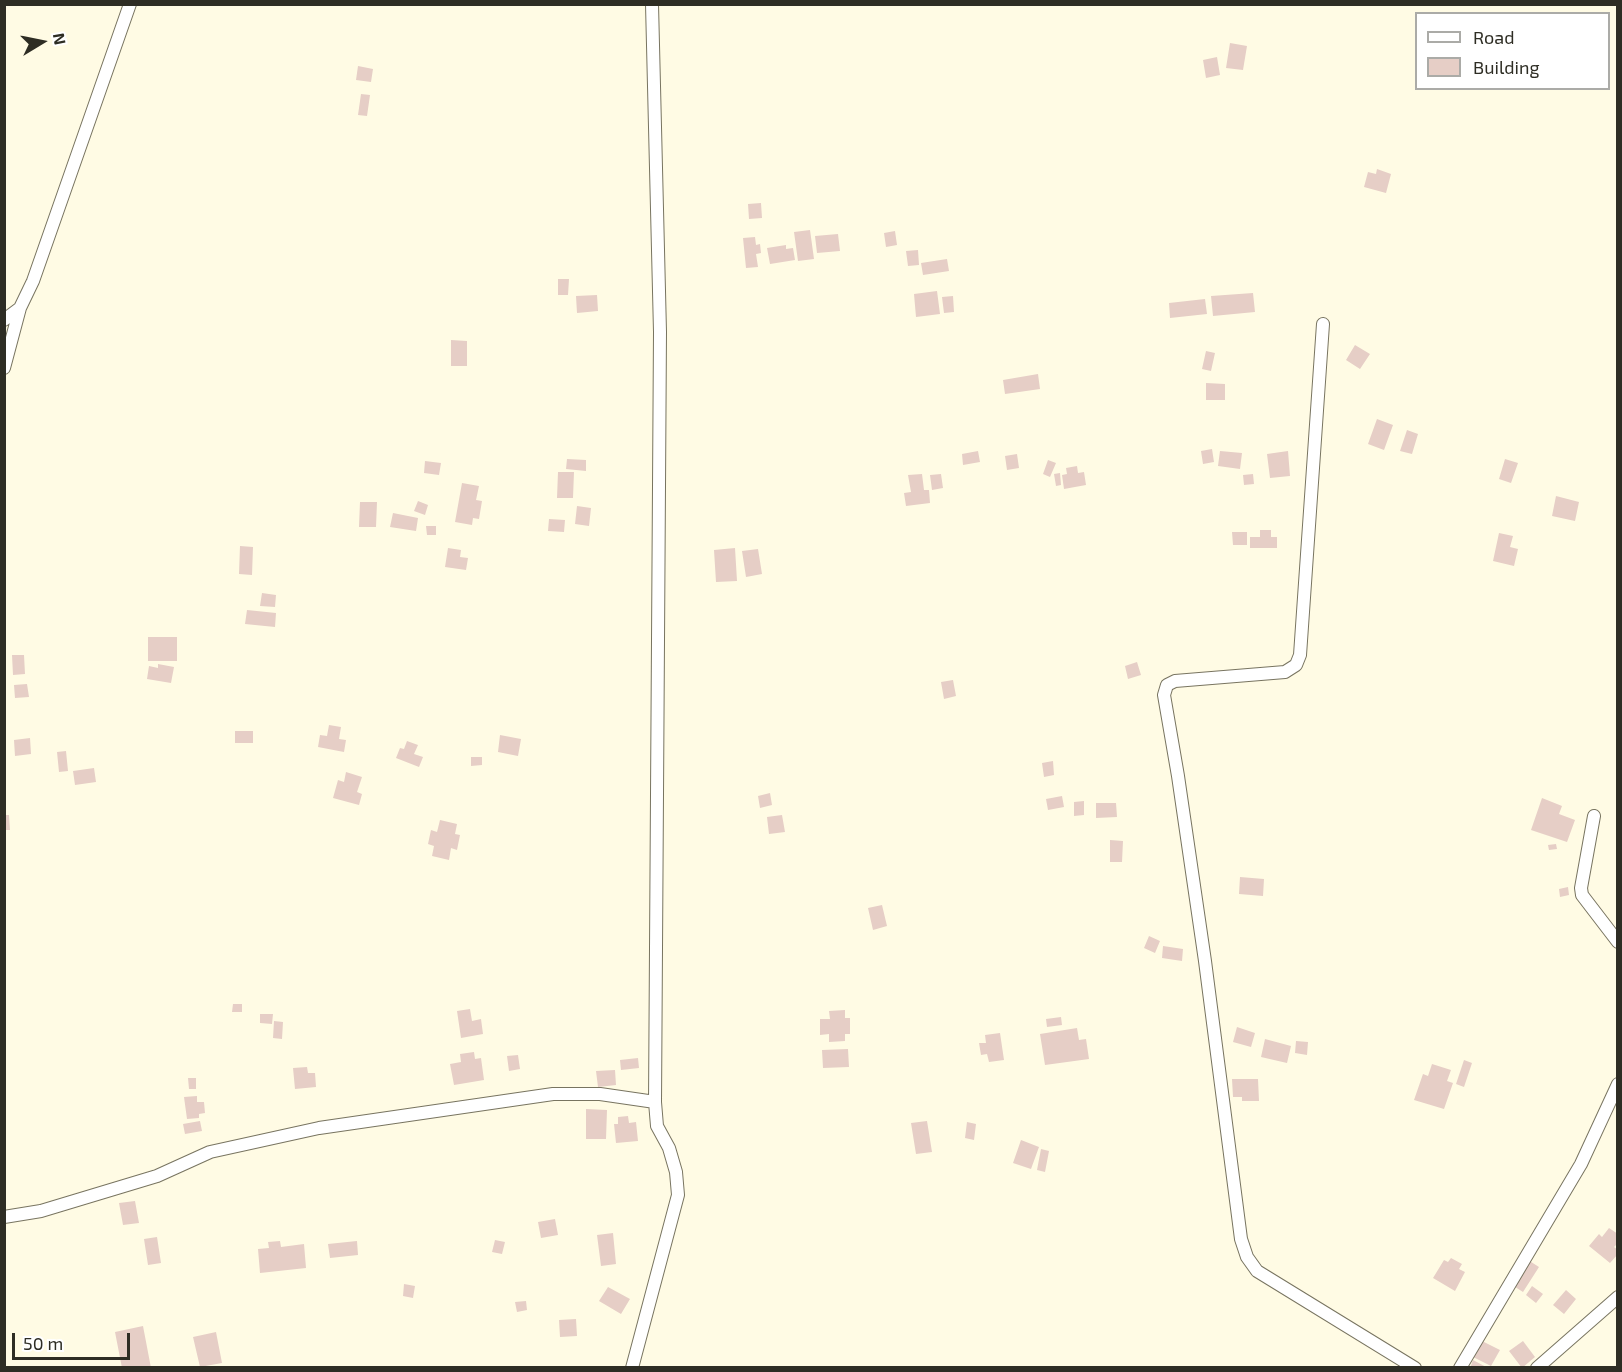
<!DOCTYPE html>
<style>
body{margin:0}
#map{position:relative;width:1622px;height:1372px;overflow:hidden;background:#fffbe4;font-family:"Exo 2",sans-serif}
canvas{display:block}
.frame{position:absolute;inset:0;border:6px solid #2e2d24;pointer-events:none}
.legend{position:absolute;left:1415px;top:12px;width:195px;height:78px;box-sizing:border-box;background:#fff;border:2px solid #ababa7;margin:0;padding:8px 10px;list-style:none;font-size:18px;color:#2e2d24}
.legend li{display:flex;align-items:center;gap:12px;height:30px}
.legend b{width:30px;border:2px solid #ababa7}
.north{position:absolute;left:12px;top:12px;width:60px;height:60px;-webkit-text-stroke:4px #fff;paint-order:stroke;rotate:80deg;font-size:16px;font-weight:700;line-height:24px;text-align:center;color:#2e2d24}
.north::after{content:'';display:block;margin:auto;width:21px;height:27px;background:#2e2d24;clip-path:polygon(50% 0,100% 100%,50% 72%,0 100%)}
.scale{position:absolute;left:12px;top:1333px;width:118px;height:27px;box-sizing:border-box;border:3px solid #2e2d24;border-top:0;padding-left:8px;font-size:18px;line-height:21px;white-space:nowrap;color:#2e2d24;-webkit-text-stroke:4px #fff;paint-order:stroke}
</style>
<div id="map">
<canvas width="1622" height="1372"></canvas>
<div class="frame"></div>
<ul class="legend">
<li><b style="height:8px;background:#fff"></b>Road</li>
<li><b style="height:16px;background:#e6cec6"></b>Building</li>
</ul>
<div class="north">N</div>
<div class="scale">50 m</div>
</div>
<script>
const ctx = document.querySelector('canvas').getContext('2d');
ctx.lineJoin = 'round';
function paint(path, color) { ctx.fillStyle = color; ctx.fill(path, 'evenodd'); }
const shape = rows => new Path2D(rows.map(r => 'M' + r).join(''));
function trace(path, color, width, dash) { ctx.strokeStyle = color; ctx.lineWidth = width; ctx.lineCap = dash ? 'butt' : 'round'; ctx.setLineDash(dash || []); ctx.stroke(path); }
paint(shape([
 [1230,43,1247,46,1243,70,1226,68],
 [1217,57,1220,75,1206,78,1203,60],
 [358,66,373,69,371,82,356,80],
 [361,94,370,95,367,116,358,115],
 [1377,169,1391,174,1386,193,1364,187,1368,172,1376,174],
 [761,203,762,218,749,219,748,204],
 [810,230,814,259,798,261,794,232],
 [895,231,897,245,886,247,884,233],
 [838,234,840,251,817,253,815,236],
 [755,237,756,245,760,244,761,253,756,254,758,267,746,268,743,238],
 [786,245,786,249,793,248,795,260,770,264,767,248],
 [918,250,919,265,908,266,906,251],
 [947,259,949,271,923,275,921,263],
 [558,279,569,279,568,295,558,295],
 [937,291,940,314,916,317,914,294],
 [1253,293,1255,312,1213,316,1211,296],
 [597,295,598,311,577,313,576,296],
 [953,296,954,312,944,313,942,297],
 [1205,299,1207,314,1170,318,1169,303],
 [451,340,467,341,467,366,451,366],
 [1355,345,1370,354,1360,369,1346,360],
 [1206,351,1215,353,1211,371,1202,369],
 [1038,374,1040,389,1005,394,1003,380],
 [1206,383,1225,384,1225,400,1206,400],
 [1377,419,1393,425,1384,450,1368,444],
 [1407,430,1418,434,1412,454,1400,451],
 [1212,449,1214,462,1203,464,1201,451],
 [978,451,980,462,963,465,962,454],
 [1220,451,1242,453,1240,469,1218,466],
 [1288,451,1290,476,1270,478,1267,454],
 [1017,454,1019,468,1007,470,1005,456],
 [567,459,586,460,586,471,566,469],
 [1505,459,1518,463,1511,483,1499,479],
 [1048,460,1056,463,1050,477,1043,474],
 [425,461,441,463,439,475,424,473],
 [1077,466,1078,473,1084,472,1086,485,1064,489,1062,475,1067,474,1066,468],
 [558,472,574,472,573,498,557,498],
 [1060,473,1061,485,1056,486,1054,474],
 [922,474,924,490,929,490,930,503,906,506,904,493,911,492,908,475],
 [941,474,943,488,932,490,930,475],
 [1253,474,1254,484,1244,485,1243,475],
 [462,483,479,486,476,500,482,501,479,519,473,518,472,525,455,522],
 [1556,496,1579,502,1575,521,1552,516],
 [418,501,428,505,425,515,414,511],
 [360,502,377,502,376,527,359,527],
 [577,506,591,508,589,526,575,524],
 [393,513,418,518,416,531,390,527],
 [549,519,565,520,564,532,548,531],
 [426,526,436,526,436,535,427,535],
 [1260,530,1271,530,1271,537,1277,537,1277,548,1250,548,1250,537,1260,537],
 [1232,532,1247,532,1247,545,1233,545],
 [1499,533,1513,536,1510,547,1518,549,1514,566,1493,561],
 [240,546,253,547,252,575,239,574],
 [448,548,461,550,460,557,468,558,466,570,445,567],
 [735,548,737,581,716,582,714,550],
 [758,549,762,574,746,577,742,551],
 [262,593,276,595,275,607,260,606],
 [247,610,276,613,275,627,245,624],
 [148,637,177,637,177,661,148,661],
 [12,655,24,655,25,674,13,675],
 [1137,662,1141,675,1128,679,1125,666],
 [158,664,174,667,171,683,147,679,149,666,158,668],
 [953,680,956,696,944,699,941,682],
 [27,684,29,697,15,698,14,685],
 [329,725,341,727,339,739,346,740,344,752,318,747,320,735,327,736],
 [235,731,253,731,253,743,235,743],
 [500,735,521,739,518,756,498,752],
 [30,738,31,754,15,756,14,740],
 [407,741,418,745,414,754,423,757,419,767,396,758,400,748,404,749],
 [66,751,68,771,59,772,57,752],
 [471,757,482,757,482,765,471,766],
 [1053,761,1054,775,1044,777,1042,763],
 [94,768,96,782,75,785,73,771],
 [346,772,362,777,357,792,362,794,359,805,333,798,338,780,344,782],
 [770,793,772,805,760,808,758,796],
 [1062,796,1064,807,1048,810,1046,799],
 [1542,798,1562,806,1559,814,1575,820,1567,842,1531,830],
 [1084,801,1084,815,1074,816,1074,802],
 [1096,803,1116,803,1117,817,1096,818],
 [4,815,9,815,10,830,4,830],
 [782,815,785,832,769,834,767,817],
 [440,820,457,824,455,834,460,835,457,850,451,848,449,860,432,856,434,846,428,844,431,830,437,832],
 [1110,840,1123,841,1122,862,1110,862],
 [1556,844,1557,849,1549,850,1548,845],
 [1240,877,1264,879,1263,896,1239,894],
 [1568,887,1569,895,1560,897,1559,889],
 [882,905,887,926,873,930,868,908],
 [1149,936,1160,941,1155,953,1144,948],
 [1163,946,1183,949,1182,961,1162,958],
 [233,1004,242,1004,242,1012,232,1012],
 [470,1009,472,1021,481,1019,483,1034,461,1038,457,1011],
 [845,1010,845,1018,850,1018,850,1034,845,1034,845,1041,829,1042,829,1034,820,1035,820,1019,830,1019,829,1011],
 [260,1014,273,1014,272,1024,260,1023],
 [1061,1017,1062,1025,1047,1027,1046,1019],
 [274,1021,283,1022,282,1039,273,1038],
 [1237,1027,1255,1033,1251,1047,1233,1042],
 [1077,1028,1079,1040,1086,1039,1089,1059,1045,1065,1040,1034],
 [1000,1033,1004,1060,989,1062,987,1054,981,1055,979,1043,986,1043,985,1035],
 [1265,1039,1291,1046,1287,1063,1261,1057],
 [1296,1041,1308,1042,1307,1055,1295,1053],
 [848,1049,849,1067,823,1068,822,1050],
 [474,1052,475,1059,481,1058,484,1080,454,1085,450,1064,461,1062,460,1054],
 [518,1055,520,1069,509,1071,507,1056],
 [638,1058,639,1068,621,1070,620,1060],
 [1464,1060,1472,1063,1464,1087,1456,1084],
 [1432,1064,1451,1070,1447,1081,1453,1083,1444,1109,1414,1100,1423,1074,1428,1076],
 [307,1067,308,1073,315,1073,316,1087,295,1089,293,1068],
 [615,1070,616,1085,598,1087,596,1071],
 [188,1078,196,1078,196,1089,189,1089],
 [1232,1079,1258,1079,1259,1101,1242,1101,1242,1097,1233,1097],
 [197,1096,197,1102,204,1102,205,1113,199,1114,199,1118,187,1119,184,1097],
 [586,1109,607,1110,606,1139,586,1139],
 [628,1116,629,1123,636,1122,638,1141,616,1143,614,1124,618,1124,618,1117],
 [200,1121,202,1131,185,1134,183,1124],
 [927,1121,932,1152,916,1154,911,1123],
 [967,1122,976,1124,974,1140,965,1138],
 [1021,1140,1039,1147,1031,1169,1013,1163],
 [1041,1149,1049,1151,1045,1172,1037,1170],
 [135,1201,139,1223,123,1225,119,1203],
 [555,1219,558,1235,541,1238,538,1222],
 [1609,1228,1618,1234,1618,1243,1614,1247,1618,1250,1618,1254,1610,1263,1589,1246,1599,1234,1602,1237],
 [613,1233,616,1264,601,1266,597,1235],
 [157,1237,161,1263,148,1265,144,1239],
 [495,1240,505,1242,502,1254,492,1252],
 [280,1241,281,1247,304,1244,306,1268,260,1273,258,1249,269,1248,268,1242],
 [357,1241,358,1255,330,1258,328,1244],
 [1451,1258,1462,1264,1459,1269,1465,1272,1455,1291,1433,1278,1444,1260,1448,1262],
 [1528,1260,1539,1267,1523,1292,1512,1285],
 [404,1284,415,1286,413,1298,403,1296],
 [1532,1286,1543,1294,1536,1303,1526,1295],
 [608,1287,630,1299,621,1314,599,1301],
 [1566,1290,1576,1299,1564,1314,1553,1305],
 [526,1301,527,1310,517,1312,515,1302],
 [576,1319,577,1336,560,1337,559,1320],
 [143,1326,151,1368,122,1368,115,1332],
 [216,1332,222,1363,200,1367,193,1337],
 [1482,1341,1500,1350,1491,1366,1473,1357],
 [1523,1341,1535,1357,1522,1368,1509,1351],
 [1473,1360,1488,1368,1470,1368]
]), '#e6cec6');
const minor = shape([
 [4,320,20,308,33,281,130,4],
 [1323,324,1300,655,1296,665,1285,672,1175,681,1167,685,1164,695,1178,776,1205,961,1241,1239,1247,1257,1257,1271,1415,1368],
 [4,368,20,308],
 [1594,816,1581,888,1582,895,1618,942],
 [4,1217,41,1211,157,1176,210,1152,319,1128,553,1094,600,1094,655,1102],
 [632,1368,678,1195,676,1172,669,1148,657,1126,655,1102,660,332,652,4],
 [1460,1368,1581,1164,1618,1084],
 [1537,1368,1618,1297]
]);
trace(minor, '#787460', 14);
trace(minor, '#fff', 12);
</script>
